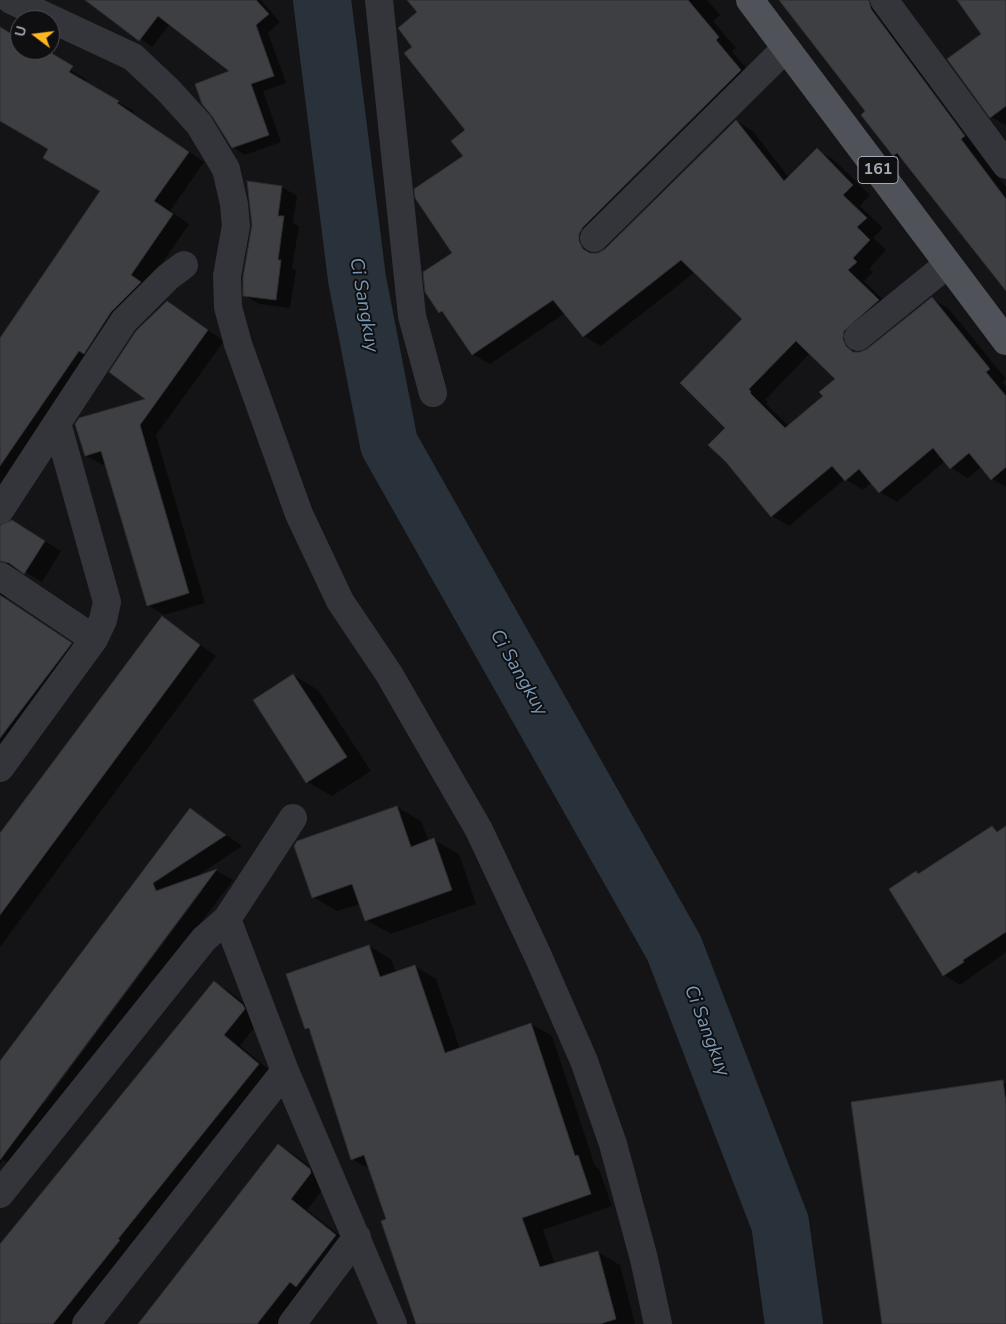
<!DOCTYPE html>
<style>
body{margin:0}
#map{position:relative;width:1006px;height:1324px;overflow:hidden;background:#141416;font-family:"Nunito Sans",sans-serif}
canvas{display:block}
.north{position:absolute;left:10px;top:10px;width:50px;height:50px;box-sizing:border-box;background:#0f0f11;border:1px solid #4b4d53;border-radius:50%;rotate:285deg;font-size:14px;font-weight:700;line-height:20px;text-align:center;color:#a4aab7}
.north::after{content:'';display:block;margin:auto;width:18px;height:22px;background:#ffb822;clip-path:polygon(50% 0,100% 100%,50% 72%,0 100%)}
</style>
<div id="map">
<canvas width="1006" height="1324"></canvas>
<div class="north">U</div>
</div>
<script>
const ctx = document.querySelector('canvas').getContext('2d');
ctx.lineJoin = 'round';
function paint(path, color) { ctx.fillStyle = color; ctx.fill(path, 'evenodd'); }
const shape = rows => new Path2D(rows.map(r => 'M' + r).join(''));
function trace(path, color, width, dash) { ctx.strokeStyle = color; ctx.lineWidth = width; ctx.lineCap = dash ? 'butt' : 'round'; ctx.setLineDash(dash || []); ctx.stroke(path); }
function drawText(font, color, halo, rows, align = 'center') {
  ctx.font = font + ' "Nunito Sans",sans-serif'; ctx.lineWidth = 4; ctx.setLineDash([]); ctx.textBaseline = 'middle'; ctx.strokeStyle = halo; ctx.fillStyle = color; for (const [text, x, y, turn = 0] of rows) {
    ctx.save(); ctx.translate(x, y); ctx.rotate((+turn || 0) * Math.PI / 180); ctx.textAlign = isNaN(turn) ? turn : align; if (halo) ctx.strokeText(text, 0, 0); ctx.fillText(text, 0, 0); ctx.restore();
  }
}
paint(shape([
 [86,0,261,0,280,22,268,33,286,83,263,91,281,142,245,155,233,147,232,71,170,24,152,47],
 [408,0,707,0,720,15,713,21,736,48,732,51,757,81,596,244,597,254,606,250,736,121,753,131,789,178,817,150,834,160,870,195,860,206,883,228,873,238,886,250,869,269,873,272,864,281,895,311,859,350,861,353,868,350,932,299,949,309,1006,379,1002,382,1006,387,1006,487,992,479,981,467,968,478,951,468,945,461,897,502,880,492,872,482,863,490,845,479,789,526,772,516,726,428,744,319,695,272,601,346,583,336,565,313,490,364,472,354,447,316,440,312,453,254,467,130,414,47,418,12],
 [810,353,837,379,824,396,789,426,766,404,768,402,765,400],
 [781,0,886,0,978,150,1006,187,1006,289,906,162,894,155,867,112],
 [959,0,1006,0,1006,125,991,117,983,34],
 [0,28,20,40,20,50,37,50,87,80,85,83,134,111,133,113,204,162,170,211,189,224,0,500,0,340,102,191,50,148,0,119],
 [249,183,282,187,297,196,293,223,299,226,292,268,296,270,290,308,259,304,244,295,253,225],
 [167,302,224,341,156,435,205,603,164,615,148,605,106,464,103,465,86,456,148,399],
 [0,513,2,515,2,526,29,531,61,551,42,582,22,570,11,571,3,594,8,600,87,653,0,769],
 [162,618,216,656,0,947,0,836],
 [293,675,318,690,371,771,332,796,307,782],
 [397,807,421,821,429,842,434,840,459,854,476,904,391,934,366,920,360,904,337,911,313,897],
 [190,809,242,846,191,880,217,871,233,880,17,1168,3,1160,0,1165,0,1063],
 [200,890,203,890,44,1104,42,1102],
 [992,827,1000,832,1006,828,1006,952,960,985,944,975,917,873,919,874],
 [369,946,391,959,396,973,415,966,436,979,460,1049,531,1024,552,1036,595,1166,599,1169,612,1206,543,1230,555,1264,598,1252,620,1265,635,1324,416,1324,382,1222,387,1220,371,1170,352,1159,311,1032,306,1029],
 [214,982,230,992,260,1016,261,1019,240,1046,275,1075,76,1324,0,1324,0,1247],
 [1003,1082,1006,1084,1006,1324,884,1324],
 [279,1146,295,1155,326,1180,328,1183,307,1210,352,1245,281,1324,140,1324]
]), '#0007');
trace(shape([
 [322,0,357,279,389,444,674,948,780,1223,794,1324]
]), '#29323a', 58);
const building = shape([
 [85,0,256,0,269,14,256,25,274,76,251,84,269,135,232,148,212,116,202,104,195,84,229,71,158,16,139,41,85,0],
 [407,0,688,0,719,37,716,40,741,70,583,227,579,234,579,241,583,249,590,253,598,253,605,249,736,120,784,181,817,148,853,185,843,195,867,218,857,227,870,240,853,258,857,262,848,270,879,300,844,331,843,339,846,346,853,352,860,352,867,349,932,297,990,369,986,372,1006,396,1006,467,991,480,969,453,950,469,933,448,879,493,859,469,845,481,832,466,771,517,726,462,708,445,725,428,680,383,742,319,681,260,583,337,553,300,472,355,442,311,439,313,425,292,423,272,452,253,415,198,414,189,463,156,451,141,465,130,404,53,412,47,398,28,417,12,407,0],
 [796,341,835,379,819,392,823,396,785,428,750,393,751,392,749,389,796,341],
 [779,0,869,0,871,9,965,136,961,139,1006,199,1006,291,897,153,893,156,861,115,865,111,779,0],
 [957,0,1006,0,1006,106,990,118,947,59,981,34,957,0],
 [0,27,20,39,20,50,46,50,73,66,69,72,119,101,117,103,189,152,154,201,173,214,131,275,141,282,111,312,84,354,79,351,0,466,0,338,100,191,43,158,48,149,0,121,0,27],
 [247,181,282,186,278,216,284,216,278,260,281,260,276,300,243,296,243,277,252,225,247,181],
 [167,301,208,330,140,425,189,593,147,606,101,451,85,456,75,424,79,418,145,399,109,372,136,331,167,301],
 [12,520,45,541,24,574,9,563,0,561,0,525,12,520],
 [0,595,72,643,0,738,0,595],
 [162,616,200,645,0,915,0,833,162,616],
 [293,674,347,757,306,783,253,700,293,674],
 [397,806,411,847,434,838,452,890,365,921,352,884,312,898,294,846,297,841,397,806],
 [190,808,226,835,153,883,156,891,217,869,0,1160,0,1061,190,808],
 [992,826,997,832,1006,826,1006,932,963,960,964,962,943,976,889,889,916,871,918,874,992,826],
 [369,945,380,977,415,965,445,1053,531,1023,575,1156,578,1155,591,1194,522,1218,540,1267,598,1251,616,1319,600,1324,416,1324,381,1221,386,1219,364,1155,351,1160,309,1028,305,1029,286,974,369,945],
 [214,981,243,1005,245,1009,224,1035,259,1064,118,1239,120,1240,53,1324,0,1324,0,1244,214,981],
 [1003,1080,1006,1104,1006,1324,882,1324,851,1102,1003,1080],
 [278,1144,310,1169,311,1173,291,1199,336,1235,296,1287,290,1282,257,1324,138,1324,278,1144]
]);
paint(building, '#3e3f43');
trace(building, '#2e2e32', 1);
trace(shape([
 [11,0,133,57,168,90,199,124,226,169,234,204,236,226,227,276,228,307,238,344,299,514,340,601,389,674,479,830,538,956,584,1061,613,1144,644,1259,658,1324],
 [379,0,412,316,433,393],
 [884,0,1006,165],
 [594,238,786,48],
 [858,337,948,264],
 [0,510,57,423],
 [0,576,94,639],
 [0,768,94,639,103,620,107,602,57,423,124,321,168,277,184,265],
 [227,919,293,818],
 [0,1194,204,939,227,919,285,1071,393,1324],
 [86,1324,285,1071],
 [292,1324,357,1237]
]), '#34353b', 28);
trace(shape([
 [750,0,1006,341]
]), '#50525a', 28);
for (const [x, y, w] of [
 [878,170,40]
]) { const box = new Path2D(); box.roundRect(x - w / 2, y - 13.5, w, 27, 4); ctx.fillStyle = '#0f0f11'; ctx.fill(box); trace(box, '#a4aab7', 1); }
drawText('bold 16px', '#a4aab7', null, [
 ["161",878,170]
]);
drawText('italic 19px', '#7898b5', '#0f0f11', [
 ["Ci Sangkuy",363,305,80],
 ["Ci Sangkuy",518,673,60],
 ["Ci Sangkuy",706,1031,69]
]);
</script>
